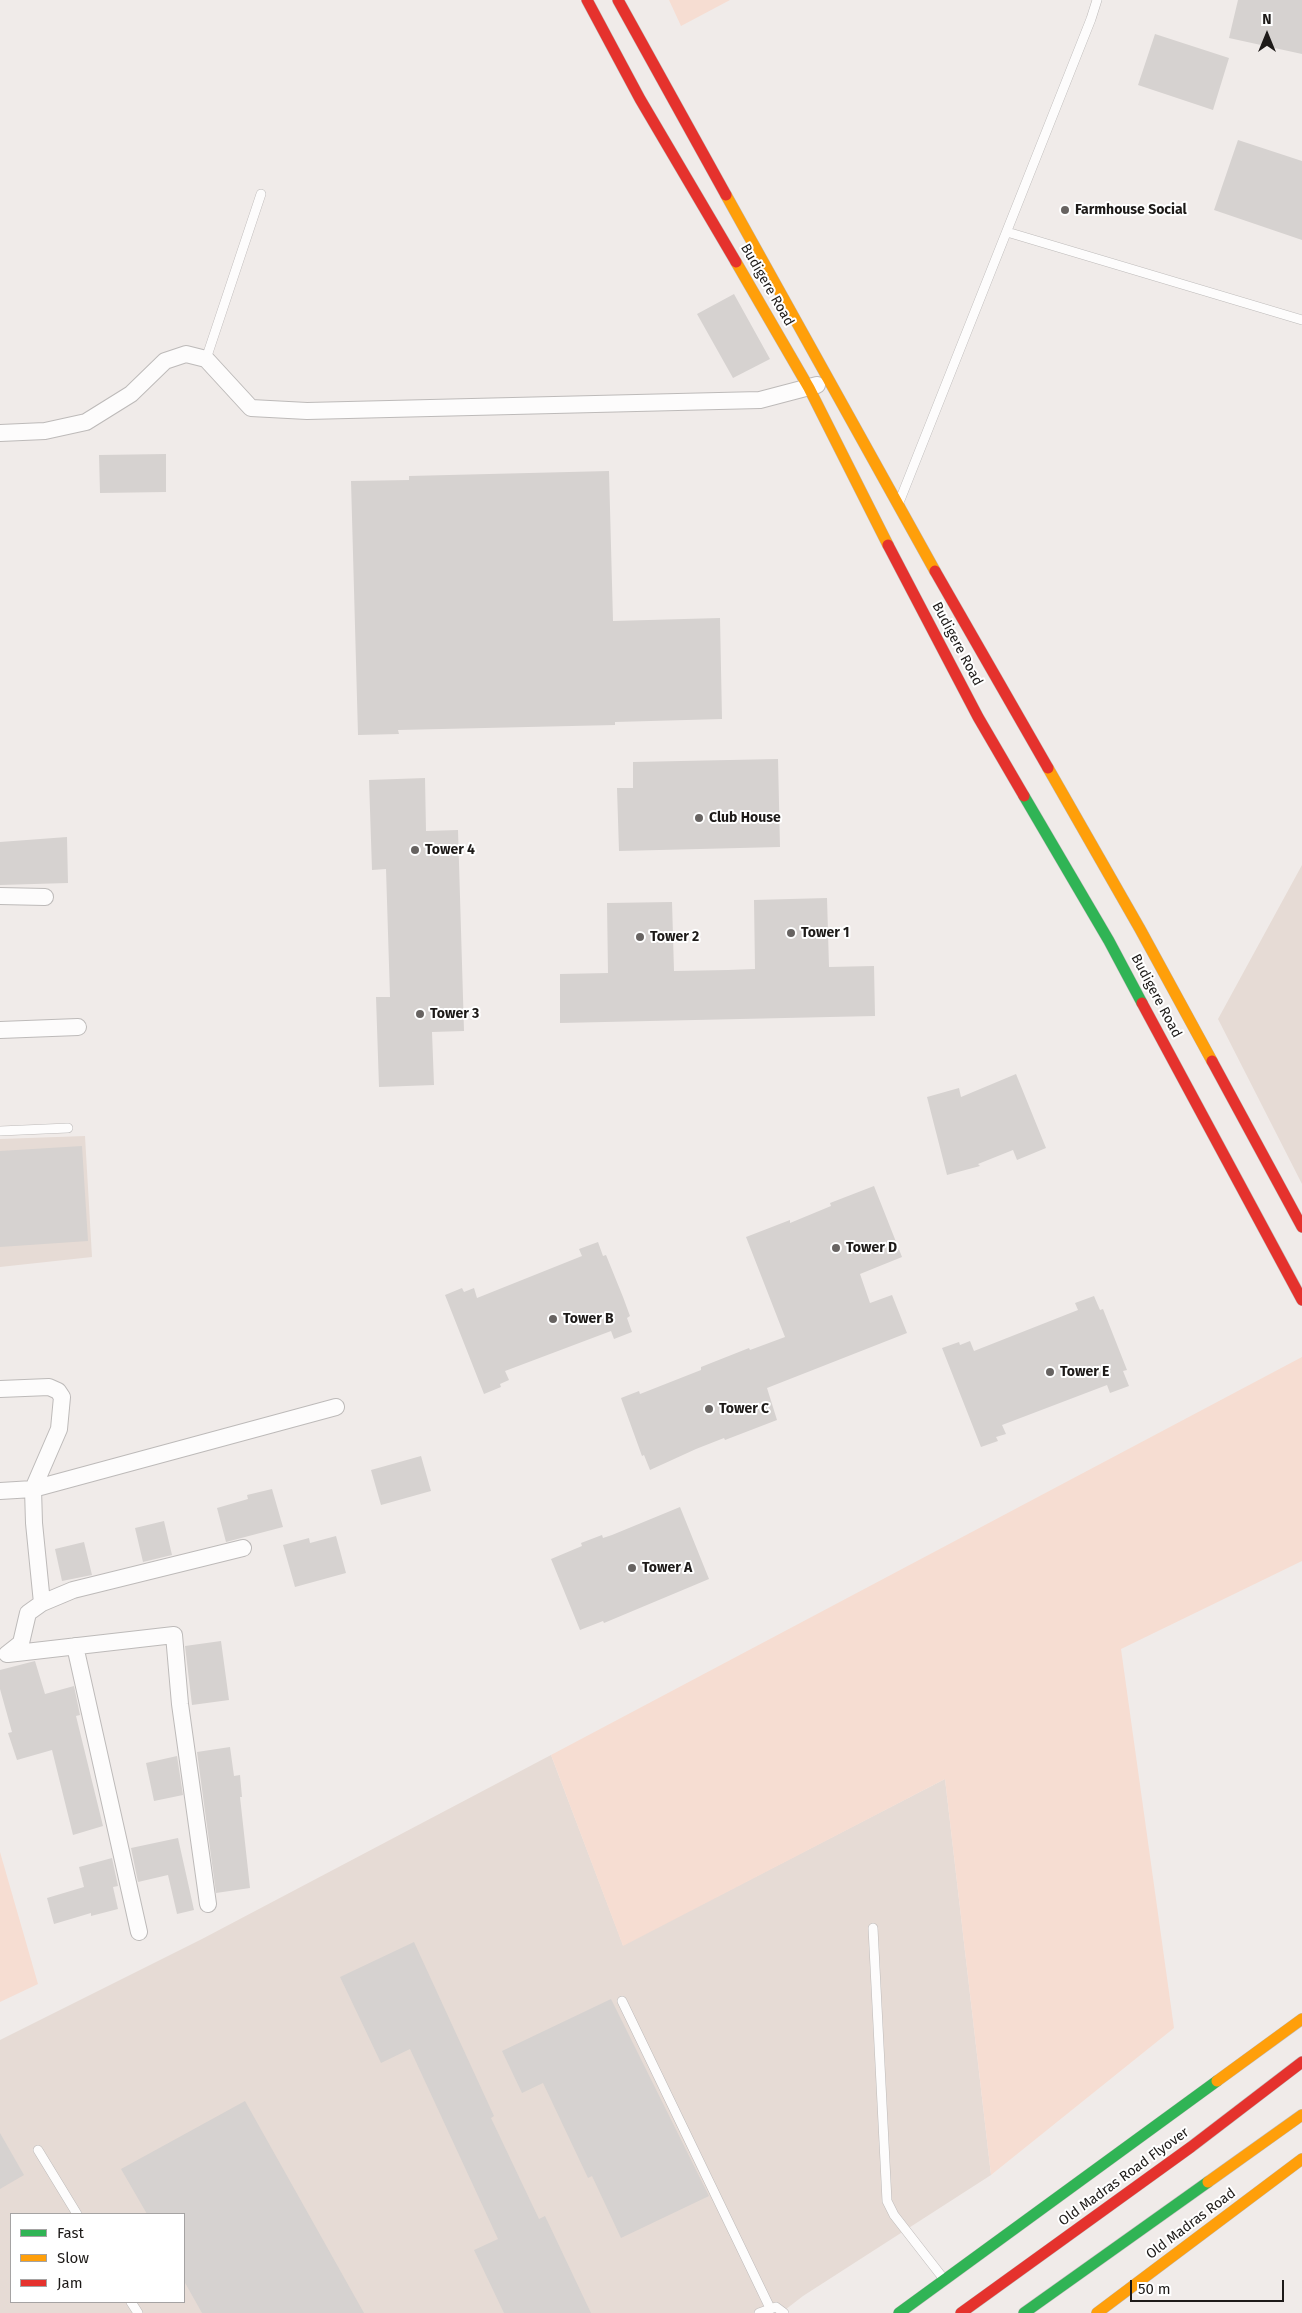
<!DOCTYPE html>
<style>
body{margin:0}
#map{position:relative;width:1302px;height:2313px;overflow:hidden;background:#f0ebe9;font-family:"Fira Sans",sans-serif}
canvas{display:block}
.legend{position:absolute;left:10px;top:2213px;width:175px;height:90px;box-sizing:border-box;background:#fff;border:1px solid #a5a3a3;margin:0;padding:6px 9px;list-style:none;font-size:15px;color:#1d1a18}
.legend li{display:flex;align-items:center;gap:10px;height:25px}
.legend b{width:25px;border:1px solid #a5a3a3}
.north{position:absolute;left:1242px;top:10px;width:50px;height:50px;-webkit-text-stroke:4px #fff;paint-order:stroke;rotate:0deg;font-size:14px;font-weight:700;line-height:20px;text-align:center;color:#1d1a18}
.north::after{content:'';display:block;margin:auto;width:18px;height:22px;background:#1d1a18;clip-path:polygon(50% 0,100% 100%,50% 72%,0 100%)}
.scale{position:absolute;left:1130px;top:2280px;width:154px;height:22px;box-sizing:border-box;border:2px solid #1d1a18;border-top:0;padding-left:6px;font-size:15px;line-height:18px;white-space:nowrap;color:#1d1a18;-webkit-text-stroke:4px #fff;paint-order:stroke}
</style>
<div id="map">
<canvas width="1302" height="2313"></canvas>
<ul class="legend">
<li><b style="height:6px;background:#30b455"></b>Fast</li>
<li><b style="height:6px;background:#ff9f0a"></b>Slow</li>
<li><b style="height:6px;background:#e5322d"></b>Jam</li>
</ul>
<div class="north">N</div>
<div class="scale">50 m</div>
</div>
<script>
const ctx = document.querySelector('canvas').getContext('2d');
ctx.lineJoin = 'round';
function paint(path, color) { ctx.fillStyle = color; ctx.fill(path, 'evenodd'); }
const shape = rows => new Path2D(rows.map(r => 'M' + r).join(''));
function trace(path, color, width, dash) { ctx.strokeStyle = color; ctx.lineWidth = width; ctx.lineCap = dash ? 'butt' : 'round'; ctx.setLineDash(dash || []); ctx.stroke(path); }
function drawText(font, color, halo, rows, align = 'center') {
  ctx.font = font + ' "Fira Sans",sans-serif'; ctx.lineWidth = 4; ctx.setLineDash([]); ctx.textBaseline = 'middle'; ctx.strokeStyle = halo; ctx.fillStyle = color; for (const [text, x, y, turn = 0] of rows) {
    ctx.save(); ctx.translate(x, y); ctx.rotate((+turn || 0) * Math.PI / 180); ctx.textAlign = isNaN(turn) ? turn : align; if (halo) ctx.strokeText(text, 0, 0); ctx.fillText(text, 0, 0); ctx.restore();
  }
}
paint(shape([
 [1302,865,1302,1184,1218,1019],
 [85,1136,92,1257,0,1267,0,1139],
 [551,1755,623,1945,945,1779,991,2175,803,2296,781,2313,0,2313,0,2040,202,1939],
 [11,2214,184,2214,184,2302,11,2302]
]), '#e6dbd5');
paint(shape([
 [669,0,730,0,681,26],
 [1302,1357,1302,1561,1121,1649,1174,2028,991,2175,945,1779,623,1946,551,1755],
 [0,1852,38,1984,0,2002]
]), '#f6ddd2');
paint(shape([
 [1238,0,1302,0,1302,54,1229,38],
 [1155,34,1229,58,1213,110,1138,85],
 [1238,140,1302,161,1302,240,1214,210],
 [734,294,770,359,733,378,697,314],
 [166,454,166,492,100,493,99,455],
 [609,471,613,621,720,618,722,719,615,722,615,725,398,730,399,734,358,735,351,481,409,480,409,476],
 [778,759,780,847,619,851,617,788,633,788,633,762],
 [425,778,426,831,458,830,464,1031,432,1032,434,1085,379,1087,376,997,390,997,386,869,372,870,369,780],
 [67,837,68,883,0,885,0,842],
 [827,898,829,967,874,966,875,1016,560,1023,560,974,608,973,607,903,672,902,674,971,728,970,755,969,754,900],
 [1016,1074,1046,1148,1017,1160,1013,1150,978,1164,980,1166,947,1175,927,1097,959,1088,961,1097],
 [82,1146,88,1241,0,1247,0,1151],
 [874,1186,902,1257,860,1274,870,1303,892,1295,907,1333,767,1388,777,1420,725,1440,724,1438,696,1449,650,1470,644,1455,642,1456,621,1398,639,1391,640,1394,701,1370,701,1367,749,1348,750,1350,785,1337,746,1237,790,1220,790,1223,831,1206,830,1203],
 [598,1242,603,1256,606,1255,623,1297,630,1316,627,1318,632,1332,614,1339,611,1331,505,1371,509,1380,500,1384,501,1387,484,1394,445,1295,462,1288,464,1292,474,1288,477,1298,582,1256,579,1249],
 [1094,1296,1100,1310,1103,1309,1127,1370,1123,1371,1129,1386,1110,1393,1107,1385,1002,1425,1006,1434,996,1437,998,1441,981,1447,942,1348,959,1342,960,1345,970,1341,974,1351,1078,1310,1075,1303],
 [421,1456,431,1491,381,1505,371,1470],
 [272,1489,283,1527,226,1542,217,1508,248,1499,247,1495],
 [680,1507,709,1579,604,1623,603,1621,580,1630,551,1559,582,1546,581,1543,602,1535,603,1538,612,1535],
 [164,1521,172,1555,143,1562,135,1528],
 [336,1536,346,1573,295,1587,283,1545,309,1538,310,1543],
 [84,1542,92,1575,62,1581,55,1549],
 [221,1641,229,1700,192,1705,185,1646],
 [35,1661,45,1694,74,1686,80,1715,76,1716,103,1826,73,1835,52,1750,17,1760,8,1733,12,1732,0,1689,0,1670],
 [230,1747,234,1776,240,1775,242,1797,240,1797,250,1888,216,1893,197,1752],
 [177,1756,183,1795,154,1801,146,1763],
 [178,1838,194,1910,177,1914,168,1875,138,1882,131,1848],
 [112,1858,118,1886,113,1887,118,1909,91,1916,91,1913,54,1924,47,1898,84,1887,79,1867],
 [414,1942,494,2116,491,2118,539,2219,545,2216,591,2313,504,2313,474,2250,498,2239,410,2049,381,2063,340,1977],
 [611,1999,709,2196,621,2238,592,2176,588,2178,543,2083,522,2093,502,2051],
 [245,2101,364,2313,202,2313,184,2281,184,2214,147,2214,121,2169],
 [0,2133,24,2175,0,2189]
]), '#d6d2d0');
const lane = shape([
 [1007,232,1302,320],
 [206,359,261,194],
 [900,500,1091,19,1097,0],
 [0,1131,68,1128],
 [873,1928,887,2201,894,2215,943,2278],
 [622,2001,770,2308],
 [38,2150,77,2214],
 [131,2302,138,2313],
 [759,2313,776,2307,784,2313]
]);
const street = shape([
 [0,433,45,431,86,422,131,394,165,361,186,354,206,359,251,408,307,411,760,400,817,385],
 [0,896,45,897],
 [0,1030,78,1027],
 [0,1389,49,1387,58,1391,62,1397,59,1429,33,1489,34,1523,42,1603],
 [0,1491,33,1489,336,1407],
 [75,1646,139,1932],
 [7,1654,21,1643,28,1613,42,1603,73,1590,243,1548],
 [8,1654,174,1635,180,1704,208,1904]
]);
const fast = shape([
 [1024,796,1109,941,1142,1003],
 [899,2313,1217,2081],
 [1024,2313,1208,2182]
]);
const slow = shape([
 [726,195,935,571],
 [736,262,809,388,888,545],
 [1048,768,1140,929,1212,1061],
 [1217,2081,1302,2019],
 [1208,2182,1302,2115],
 [1097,2313,1302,2159]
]);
const jam = shape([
 [587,0,640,99,736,262],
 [618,0,726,195],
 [888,545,978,717,1024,796],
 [935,571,1048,768],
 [1142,1003,1302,1300],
 [1212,1061,1302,1227],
 [961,2313,1191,2147,1302,2062]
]);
trace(lane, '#bdbab9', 10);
trace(street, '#bdbab9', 18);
trace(fast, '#bdbab9', 12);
trace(slow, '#bdbab9', 12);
trace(jam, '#bdbab9', 12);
trace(lane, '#fdfcfc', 9);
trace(street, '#fdfcfc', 16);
trace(fast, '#30b455', 11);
trace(slow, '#ff9f0a', 11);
trace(jam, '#e5322d', 11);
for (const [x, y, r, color] of [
 [1065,210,5,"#676361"],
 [699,818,5,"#676361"],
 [415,850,5,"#676361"],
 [791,933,5,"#676361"],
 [640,937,5,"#676361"],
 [420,1014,5,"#676361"],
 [836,1248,5,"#676361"],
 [553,1319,5,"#676361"],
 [1050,1372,5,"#676361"],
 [709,1409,5,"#676361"],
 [632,1568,5,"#676361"]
]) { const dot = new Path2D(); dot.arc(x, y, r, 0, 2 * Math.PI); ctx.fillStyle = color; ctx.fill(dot); trace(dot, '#fff', 2); }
drawText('bold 14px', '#1d1a18', '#fff', [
 ["Farmhouse Social",1075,210],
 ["Club House",709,818],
 ["Tower 4",425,850],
 ["Tower 1",801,933],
 ["Tower 2",650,937],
 ["Tower 3",430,1014],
 ["Tower D",846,1248],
 ["Tower B",563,1319],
 ["Tower E",1060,1372],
 ["Tower C",719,1409],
 ["Tower A",642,1568]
], 'left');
drawText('14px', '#1d1a18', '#fff', [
 ["Budigere Road",767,285,60],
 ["Budigere Road",957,644,62],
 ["Budigere Road",1156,996,62],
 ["Old Madras Road Flyover",1124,2177,-36],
 ["Old Madras Road",1191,2224,-37]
]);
</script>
